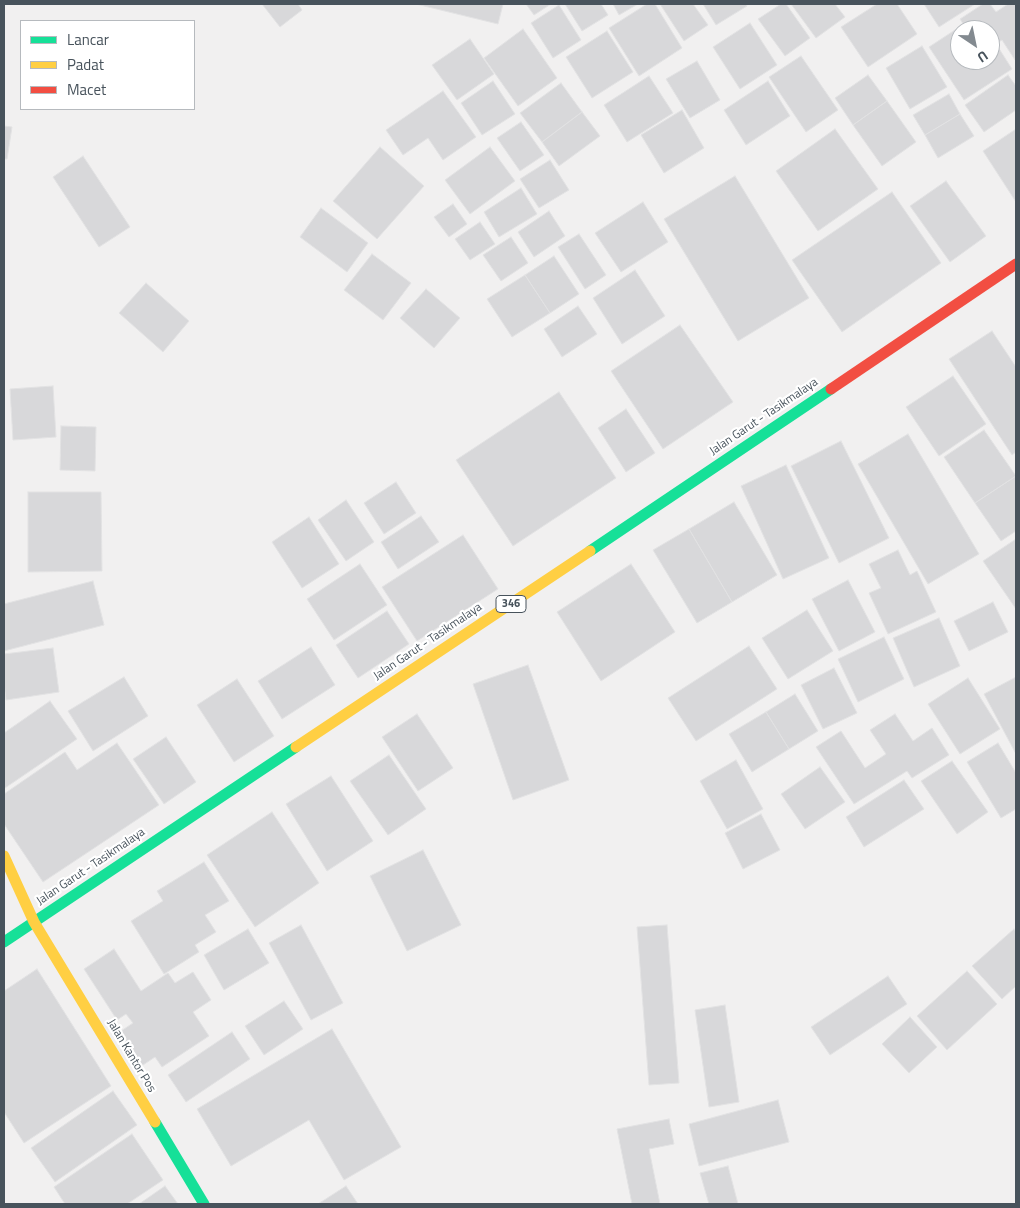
<!DOCTYPE html>
<style>
body{margin:0}
#map{position:relative;width:1020px;height:1208px;overflow:hidden;background:#f1f0f0;font-family:"Titillium Web",sans-serif}
canvas{display:block}
.frame{position:absolute;inset:0;border:5px solid #48535c;pointer-events:none}
.legend{position:absolute;left:20px;top:20px;width:175px;height:90px;box-sizing:border-box;background:#fff;border:1px solid #b6babe;margin:0;padding:6px 9px;list-style:none;font-size:15px;color:#48535c}
.legend li{display:flex;align-items:center;gap:10px;height:25px}
.legend b{width:25px;border:1px solid #b6babe}
.north{position:absolute;left:950px;top:20px;width:50px;height:50px;box-sizing:border-box;background:#fff;border:1px solid #b6babe;border-radius:50%;rotate:146deg;font-size:14px;font-weight:700;line-height:20px;text-align:center;color:#48535c}
.north::after{content:'';display:block;margin:auto;width:18px;height:22px;background:#838a90;clip-path:polygon(50% 0,100% 100%,50% 72%,0 100%)}
</style>
<div id="map">
<canvas width="1020" height="1208"></canvas>
<div class="frame"></div>
<ul class="legend">
<li><b style="height:6px;background:#16e098"></b>Lancar</li>
<li><b style="height:6px;background:#ffcf43"></b>Padat</li>
<li><b style="height:6px;background:#f24e42"></b>Macet</li>
</ul>
<div class="north">U</div>
</div>
<script>
const ctx = document.querySelector('canvas').getContext('2d');
ctx.lineJoin = 'round';
function paint(path, color) { ctx.fillStyle = color; ctx.fill(path, 'evenodd'); }
const shape = rows => new Path2D(rows.map(r => 'M' + r).join(''));
function trace(path, color, width, dash) { ctx.strokeStyle = color; ctx.lineWidth = width; ctx.lineCap = dash ? 'butt' : 'round'; ctx.setLineDash(dash || []); ctx.stroke(path); }
function drawText(font, color, halo, rows, align = 'center') {
  ctx.font = font + ' "Titillium Web",sans-serif'; ctx.lineWidth = 4.5; ctx.setLineDash([]); ctx.textBaseline = 'middle'; ctx.strokeStyle = halo; ctx.fillStyle = color; for (const [text, x, y, turn = 0] of rows) {
    ctx.save(); ctx.translate(x, y); ctx.rotate((+turn || 0) * Math.PI / 180); ctx.textAlign = isNaN(turn) ? turn : align; if (halo) ctx.strokeText(text, 0, 0); ctx.fillText(text, 0, 0); ctx.restore();
  }
}
const building = shape([
 [262,4,298,4,302,10,280,27,262,4],
 [416,4,503,4,498,24,416,4],
 [526,4,551,4,534,15,526,4],
 [565,4,601,4,608,15,582,31,565,4],
 [613,4,638,4,619,15,613,4],
 [647,4,655,4,682,48,639,76,609,28,647,4],
 [660,4,693,4,708,25,684,41,660,4],
 [703,4,746,4,747,6,716,25,703,4],
 [781,4,786,4,810,38,785,56,758,19,781,4],
 [791,4,835,4,845,17,816,38,791,4],
 [877,4,897,4,917,34,868,67,841,27,877,4],
 [924,4,975,4,939,27,924,4],
 [983,4,990,4,996,12,1008,4,1016,4,1015,60,1002,40,990,47,990,30,967,30,960,19,983,4],
 [559,5,581,40,553,58,531,23,559,5],
 [750,23,777,65,740,89,713,47,750,23],
 [958,28,960,31,960,60,990,60,990,53,998,47,1012,69,964,100,929,47,958,28],
 [523,29,557,78,518,106,484,58,523,29],
 [607,31,633,72,592,98,566,57,607,31],
 [470,39,494,74,457,100,432,65,470,39],
 [922,46,947,87,910,109,886,68,922,46],
 [801,56,838,110,806,132,769,77,801,56],
 [697,61,720,100,690,118,666,79,697,61],
 [868,75,887,101,853,125,835,98,868,75],
 [1008,75,1016,86,1016,110,984,132,965,105,1008,75],
 [649,76,673,113,627,142,604,105,649,76],
 [493,81,515,114,482,135,461,103,493,81],
 [768,81,790,116,746,145,724,110,768,81],
 [561,83,582,112,542,142,520,113,561,83],
 [443,91,476,137,443,160,428,138,403,155,386,130,443,91],
 [949,94,960,114,925,135,913,115,949,94],
 [887,101,916,142,882,166,853,125,887,101],
 [682,110,704,148,664,173,641,135,682,110],
 [582,112,600,136,559,166,542,142,582,112],
 [960,114,974,136,938,158,925,135,960,114],
 [521,122,544,155,520,171,497,138,521,122],
 [4,126,12,127,7,159,4,159,4,126],
 [835,129,878,189,818,231,776,171,835,129],
 [1016,129,1016,202,983,151,1016,129],
 [380,147,424,186,377,239,333,201,380,147],
 [490,147,515,181,470,214,445,180,490,147],
 [83,156,130,227,99,247,53,177,83,156],
 [550,160,569,190,539,208,520,179,550,160],
 [735,176,809,298,738,341,664,219,735,176],
 [946,181,986,236,950,262,910,206,946,181],
 [521,188,537,214,499,237,484,212,521,188],
 [892,192,941,263,842,332,792,260,892,192],
 [643,202,668,242,621,272,595,233,643,202],
 [453,204,467,224,449,237,434,217,453,204],
 [321,208,368,243,347,272,300,237,321,208],
 [549,211,565,236,534,257,518,232,549,211],
 [480,222,495,244,470,260,455,239,480,222],
 [579,234,606,275,585,289,558,247,579,234],
 [511,237,528,263,501,281,483,255,511,237],
 [372,254,411,283,383,320,344,290,372,254],
 [554,256,579,294,550,313,525,275,554,256],
 [635,270,665,316,622,344,593,298,635,270],
 [525,275,550,313,512,337,487,299,525,275],
 [146,283,189,321,163,352,119,313,146,283],
 [426,289,460,318,434,348,400,318,426,289],
 [578,306,597,334,562,357,544,329,578,306],
 [680,325,733,402,663,449,611,371,680,325],
 [992,331,1016,367,1016,452,1012,455,949,359,992,331],
 [953,376,986,424,939,456,906,407,953,376],
 [53,386,56,437,13,440,10,389,53,386],
 [559,392,616,478,513,546,456,460,559,392],
 [626,409,655,453,626,472,598,428,626,409],
 [61,426,96,427,95,471,60,470,61,426],
 [984,430,1016,476,975,503,944,457,984,430],
 [908,434,979,554,928,584,858,464,908,434],
 [841,441,889,538,839,563,791,466,841,441],
 [786,465,829,558,783,579,741,486,786,465],
 [1016,476,1016,531,1001,541,975,503,1016,476],
 [396,482,416,513,384,534,364,503,396,482],
 [28,492,101,492,102,571,28,572,28,492],
 [346,500,374,542,346,561,318,520,346,500],
 [734,502,777,575,732,602,689,529,734,502],
 [421,516,439,542,398,569,381,542,421,516],
 [309,517,339,564,302,588,272,542,309,517],
 [689,529,732,602,697,623,653,550,689,529],
 [463,535,498,589,417,641,382,587,463,535],
 [1016,539,1016,609,983,561,1016,539],
 [898,550,910,575,917,571,936,612,888,634,869,593,881,588,869,564,898,550],
 [360,564,387,605,334,640,307,599,360,564],
 [631,564,675,632,601,681,557,612,631,564],
 [848,580,875,632,839,651,812,599,848,580],
 [93,581,104,625,4,651,4,604,93,581],
 [993,602,1008,632,969,651,954,621,993,602],
 [807,610,833,651,788,679,762,638,807,610],
 [387,611,409,644,358,678,336,645,387,611],
 [939,618,960,666,914,687,893,638,939,618],
 [884,637,904,679,858,702,838,659,884,637],
 [749,646,777,689,696,741,668,698,749,646],
 [311,647,335,685,282,719,258,681,311,647],
 [53,648,59,692,6,700,4,683,4,654,53,648],
 [528,665,569,780,513,800,473,684,528,665],
 [834,668,857,713,823,729,801,685,834,668],
 [124,677,148,716,93,751,68,711,124,677],
 [1016,677,1016,754,984,694,1016,677],
 [968,678,1000,729,960,754,928,704,968,678],
 [237,679,274,736,234,762,197,705,237,679],
 [795,694,818,731,789,749,766,712,795,694],
 [50,701,77,739,5,788,4,787,4,733,50,701],
 [766,712,789,749,752,772,729,734,766,712],
 [417,714,453,768,418,791,382,737,417,714],
 [895,714,913,741,932,728,949,755,912,778,907,771,854,804,816,747,841,731,865,768,886,754,870,730,895,714],
 [166,737,196,782,164,804,133,759,166,737],
 [117,743,159,805,43,882,4,824,4,794,65,752,77,770,117,743],
 [998,743,1016,773,1016,809,1001,818,967,762,998,743],
 [389,755,426,809,388,835,350,781,389,755],
 [736,760,763,809,727,829,700,781,736,760],
 [952,761,988,812,957,834,921,781,952,761],
 [820,767,845,802,805,829,781,794,820,767],
 [331,776,373,841,327,871,286,804,331,776],
 [904,780,924,809,864,847,846,817,904,780],
 [272,812,319,883,255,927,207,855,272,812],
 [761,814,780,850,743,869,725,833,761,814],
 [423,850,461,925,407,951,370,876,423,850],
 [204,862,229,901,205,915,216,932,195,945,199,952,164,974,131,921,163,901,157,891,204,862],
 [301,925,343,1003,311,1020,269,943,301,925],
 [667,925,679,1083,649,1085,637,927,667,925],
 [248,929,269,963,224,990,204,955,248,929],
 [1014,929,1016,932,1016,986,1002,999,972,966,1014,929],
 [114,949,141,991,168,973,175,983,193,972,211,1000,193,1012,209,1036,162,1067,155,1057,140,1067,118,1033,133,1023,126,1014,117,1020,84,969,114,949],
 [37,969,111,1086,24,1143,4,1112,4,991,37,969],
 [967,971,997,1004,947,1050,917,1016,967,971],
 [888,976,907,1004,830,1055,811,1027,888,976],
 [284,1001,303,1029,264,1055,245,1026,284,1001],
 [725,1005,739,1102,709,1107,695,1010,725,1005],
 [910,1017,937,1047,909,1073,882,1044,910,1017],
 [332,1029,401,1147,344,1180,309,1120,231,1166,197,1109,332,1029],
 [232,1032,250,1059,186,1102,168,1075,232,1032],
 [113,1091,137,1125,55,1182,31,1148,113,1091],
 [778,1100,789,1142,699,1166,689,1124,778,1100],
 [669,1119,674,1144,649,1149,660,1204,632,1204,617,1129,669,1119],
 [132,1134,163,1180,127,1204,65,1204,54,1187,132,1134],
 [728,1166,738,1204,709,1204,700,1173,728,1166],
 [165,1186,178,1204,139,1204,165,1186],
 [346,1186,358,1204,318,1204,346,1186]
]);
paint(building, '#d8d8da');
trace(building, '#e2e2e3', 1);
trace(shape([
 [590,551,831,389],
 [4,942,296,747],
 [155,1122,204,1204]
]), '#16e098', 11);
trace(shape([
 [296,747,590,551],
 [4,856,34,922,155,1122]
]), '#ffcf43', 11);
trace(shape([
 [831,389,1016,264]
]), '#f24e42', 11);
for (const [x, y, w] of [
 [511,604,30]
]) { const box = new Path2D(); box.roundRect(x - w / 2, y - 8.5, w, 17, 4); ctx.fillStyle = '#fff'; ctx.fill(box); trace(box, '#48535c', 1); }
drawText('bold 11px', '#48535c', null, [
 ["346",511,604]
]);
drawText('12px', '#48535c', '#fff', [
 ["Jalan Garut - Tasikmalaya",764,417,-34],
 ["Jalan Garut - Tasikmalaya",428,642,-34],
 ["Jalan Garut - Tasikmalaya",91,867,-34],
 ["Jalan Kantor Pos",131,1056,59]
]);
</script>
